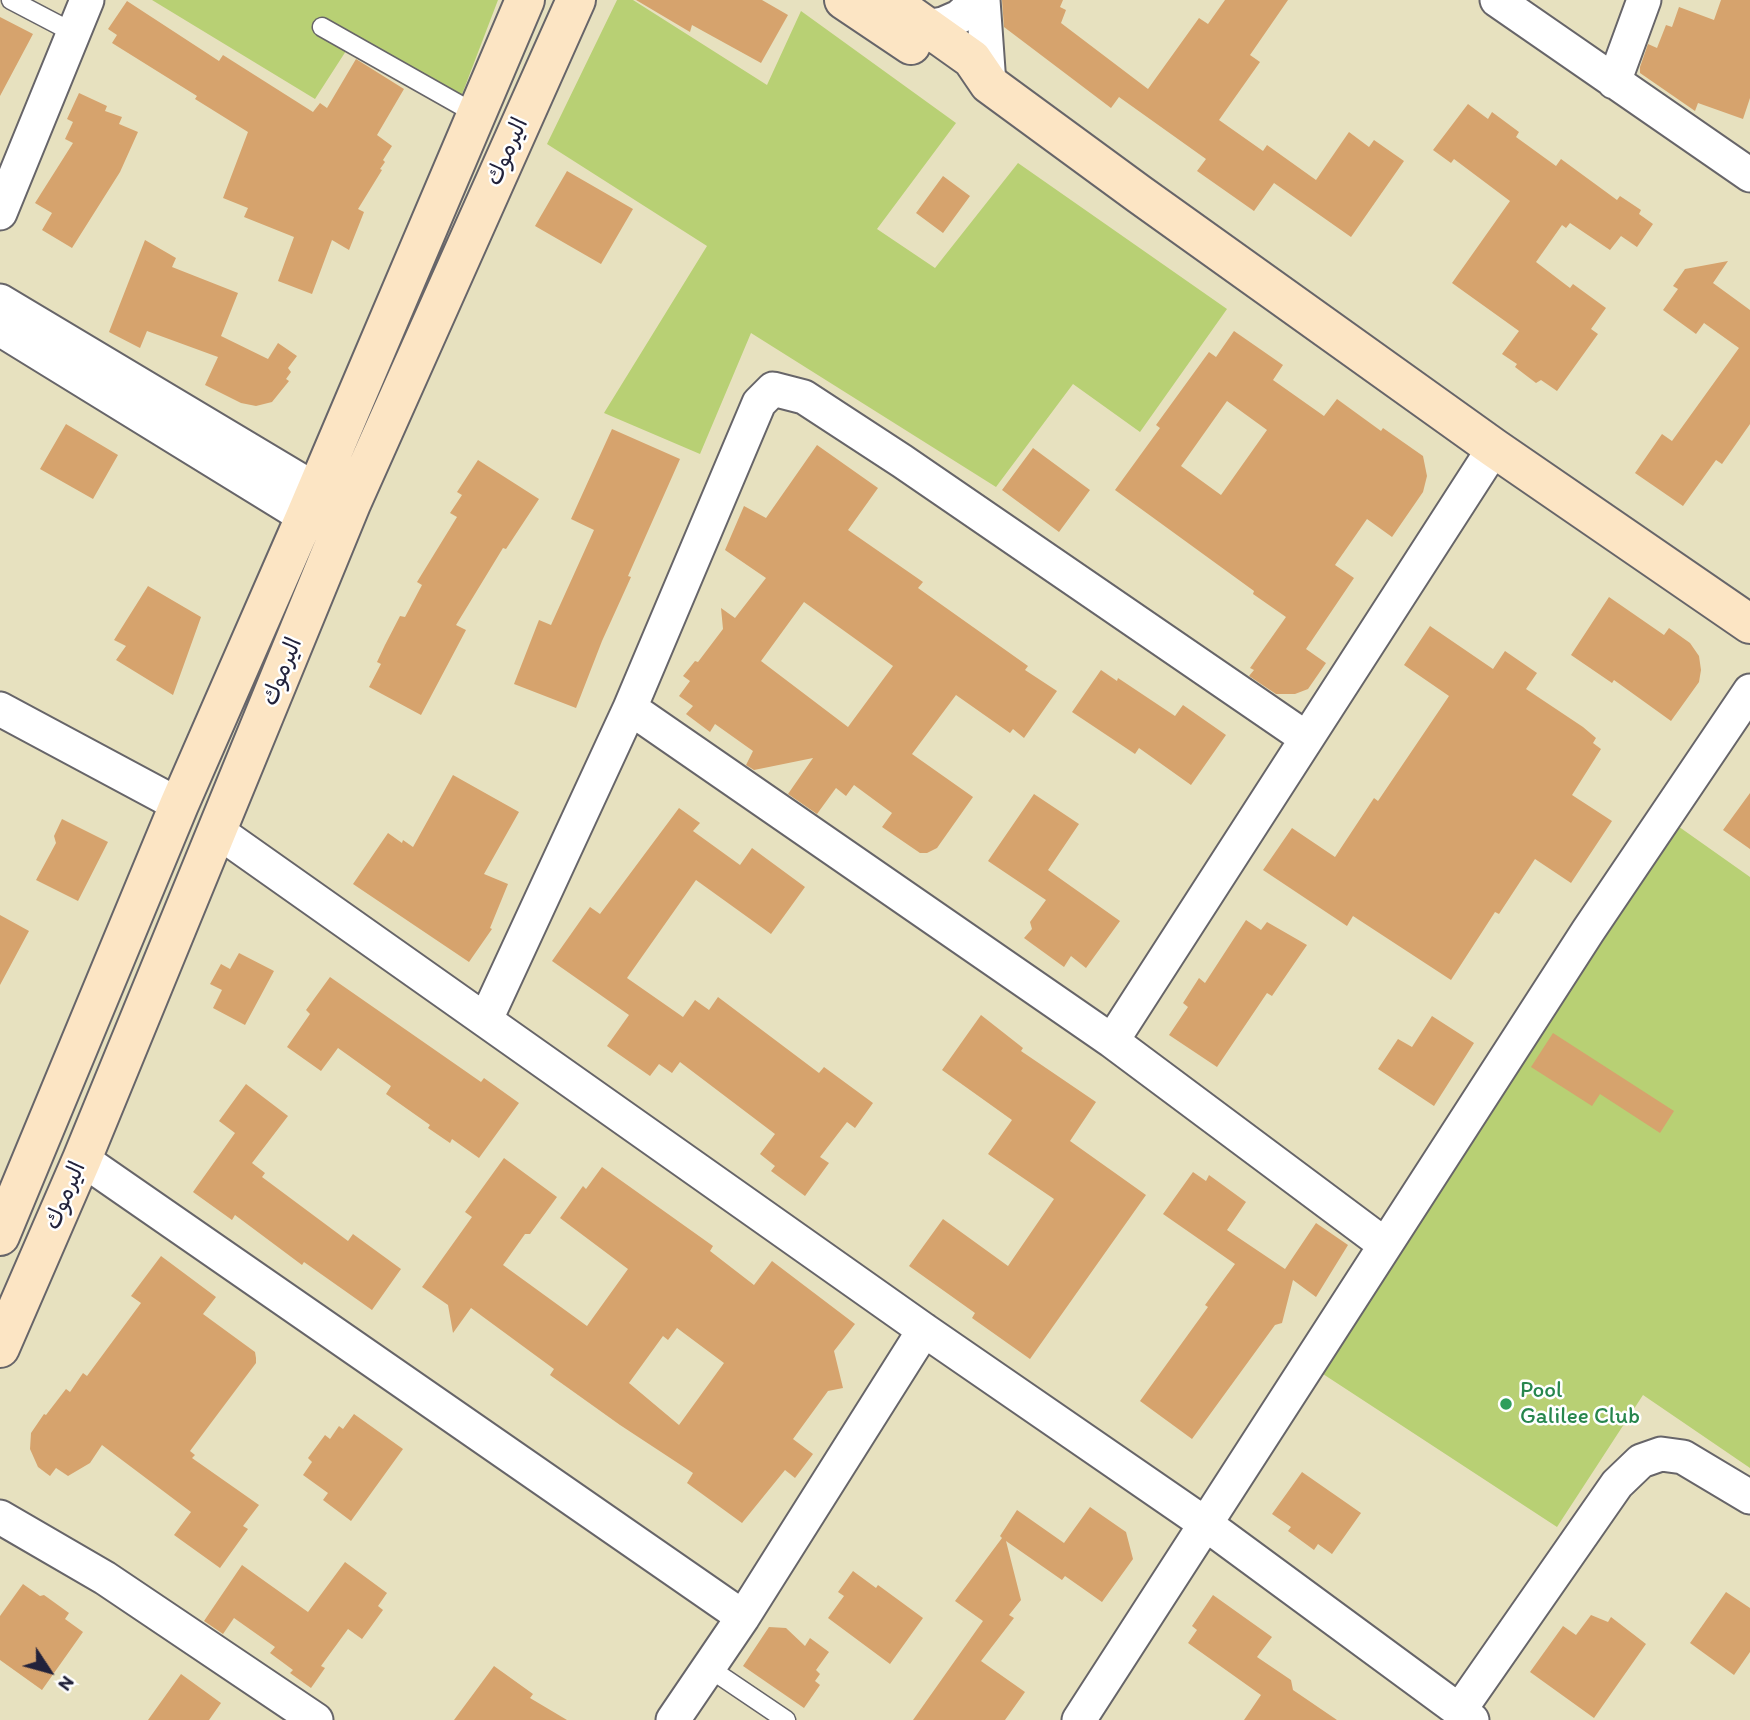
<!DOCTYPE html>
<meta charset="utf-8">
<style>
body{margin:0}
#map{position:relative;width:1750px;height:1720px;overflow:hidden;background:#e7e1bf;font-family:Itim,sans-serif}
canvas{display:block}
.north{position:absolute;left:14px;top:1636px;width:70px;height:70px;-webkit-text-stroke:5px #fff;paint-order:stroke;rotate:126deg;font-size:19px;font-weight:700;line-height:28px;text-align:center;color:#22223b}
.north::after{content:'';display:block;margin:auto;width:24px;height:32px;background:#22223b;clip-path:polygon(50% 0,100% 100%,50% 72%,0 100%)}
</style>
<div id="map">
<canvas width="1750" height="1720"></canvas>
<div class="north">N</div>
</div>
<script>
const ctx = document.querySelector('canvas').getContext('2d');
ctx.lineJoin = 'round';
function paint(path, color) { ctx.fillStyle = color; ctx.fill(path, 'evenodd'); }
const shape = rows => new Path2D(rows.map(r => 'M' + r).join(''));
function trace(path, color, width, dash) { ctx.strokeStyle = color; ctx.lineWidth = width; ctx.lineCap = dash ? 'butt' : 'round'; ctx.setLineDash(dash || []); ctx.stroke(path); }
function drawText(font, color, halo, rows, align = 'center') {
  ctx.font = font + ' Itim,"Playpen Sans Arabic",sans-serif'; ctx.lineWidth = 5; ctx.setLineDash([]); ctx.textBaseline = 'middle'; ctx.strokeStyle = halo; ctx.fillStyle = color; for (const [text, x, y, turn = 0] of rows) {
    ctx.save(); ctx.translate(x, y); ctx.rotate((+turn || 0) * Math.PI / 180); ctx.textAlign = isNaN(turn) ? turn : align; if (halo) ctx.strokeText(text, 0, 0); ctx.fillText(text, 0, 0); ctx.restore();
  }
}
paint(shape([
 [152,0,498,0,461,97,355,37,315,99],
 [617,0,633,0,767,85,801,11,956,123,877,229,935,268,1018,163,1227,309,1140,432,1073,384,996,487,751,333,700,454,604,413,707,246,547,144],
 [1675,824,1750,877,1750,1468,1643,1395,1557,1527,1323,1374]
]), '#b8d074');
paint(shape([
 [636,0,762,0,788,15,761,63,692,25,690,32],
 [1002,0,1063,0,1060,7,1066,10,1061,23,1148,89,1199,18,1208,24,1225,0,1288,0,1250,55,1260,62,1219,120,1263,151,1267,145,1316,180,1349,132,1369,147,1374,140,1404,161,1351,237,1274,183,1254,211,1197,171,1206,159,1119,97,1111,108,1004,27],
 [1721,0,1750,0,1750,98,1743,119,1698,103,1695,111,1640,73,1640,67,1648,44,1657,48,1666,25,1672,27,1679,7,1714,20],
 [127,1,219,61,223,55,313,112,320,103,327,108,356,59,404,89,377,135,392,146,383,160,385,162,380,169,382,170,358,209,364,212,349,250,332,240,312,294,278,281,294,237,244,217,248,208,223,198,248,132,195,99,197,96,112,43,117,35,108,29],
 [0,17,33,34,0,96],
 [79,93,107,106,105,111,122,117,119,124,138,132,120,172,72,248,42,230,52,213,35,203,73,143,65,139,73,122,67,119],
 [1468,104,1488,119,1492,112,1519,132,1516,137,1556,166,1561,159,1617,200,1620,196,1641,210,1639,214,1653,224,1637,247,1621,236,1610,250,1570,223,1566,228,1562,225,1536,262,1570,288,1573,284,1606,308,1591,329,1598,334,1557,391,1541,380,1536,383,1515,367,1517,364,1502,354,1519,331,1452,283,1510,201,1454,159,1451,163,1433,150],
 [567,171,633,209,601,264,535,226],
 [943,176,970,196,943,233,916,213],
 [145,240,176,258,172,267,238,293,221,336,268,359,278,343,297,356,288,368,291,372,286,379,289,381,272,402,256,406,241,403,205,385,218,357,147,331,140,348,109,332],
 [1728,261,1713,283,1750,310,1750,424,1722,464,1716,460,1683,506,1635,473,1662,434,1672,441,1739,348,1704,323,1696,334,1663,310,1678,289,1673,286,1685,269],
 [1234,331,1283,365,1273,380,1324,416,1337,399,1381,431,1383,428,1423,456,1427,476,1423,492,1392,537,1367,519,1335,565,1354,578,1306,649,1326,663,1308,689,1295,694,1276,694,1249,676,1254,670,1250,668,1286,617,1253,594,1254,591,1115,490,1160,428,1156,425,1209,352,1216,357],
 [1227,401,1267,430,1221,495,1181,466],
 [66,424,118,455,93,499,40,469],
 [612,429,680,459,628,576,631,577,602,641,576,708,514,684,539,620,551,625,594,530,571,519],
 [817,445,878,488,848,530,923,582,918,588,1028,666,1025,670,1057,691,1024,738,1013,729,1010,733,956,695,912,754,973,797,937,848,927,853,920,853,882,827,892,813,854,785,846,796,836,788,817,814,788,794,813,758,754,770,746,765,753,751,715,724,710,732,686,714,693,706,679,696,690,681,683,676,695,661,698,662,723,629,721,608,735,618,766,578,725,550,744,506,766,518],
 [804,602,893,666,848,727,761,661],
 [1033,448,1090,490,1059,532,1002,490],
 [478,460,539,499,506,549,503,548,456,625,466,630,421,715,369,687,381,664,377,662,385,645,400,616,405,617,422,585,417,582,457,517,450,513,462,495,457,492],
 [148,586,201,617,173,695,116,660,126,646,114,640],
 [1609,597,1664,635,1669,628,1690,643,1699,656,1701,670,1699,682,1671,721,1614,680,1612,683,1571,655],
 [1430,626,1493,669,1505,651,1537,673,1526,689,1583,727,1596,738,1593,743,1601,749,1572,795,1612,821,1571,883,1535,859,1499,914,1495,912,1451,980,1353,916,1347,926,1263,870,1292,828,1335,857,1374,798,1378,801,1449,696,1404,665],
 [1101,670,1117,681,1118,678,1175,716,1183,705,1226,735,1191,785,1139,748,1135,754,1072,712],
 [453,775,519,812,484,874,508,884,490,928,492,929,469,962,353,884,388,833,402,843,403,840,413,847],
 [1750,793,1750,849,1723,830],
 [1034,794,1079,824,1048,870,1120,921,1086,968,1071,956,1064,967,1024,938,1032,929,1030,922,1046,900,988,861],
 [679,808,700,823,693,831,740,865,752,848,805,887,771,934,696,880,627,978,683,1017,695,1000,709,1010,718,997,819,1073,824,1067,873,1103,855,1128,847,1122,820,1157,829,1163,805,1196,771,1171,775,1166,760,1154,775,1134,680,1062,672,1073,659,1064,650,1076,607,1046,629,1015,552,961,590,907,600,914],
 [62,819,108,842,78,901,36,880,56,843,54,836],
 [0,915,29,931,0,985],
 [1246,920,1261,930,1267,922,1307,945,1272,996,1267,993,1217,1067,1169,1035,1188,1007,1183,1003,1199,978,1205,983],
 [239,953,274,971,245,1025,213,1008,222,990,210,984,221,964,230,969],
 [330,977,481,1082,484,1078,519,1103,479,1158,452,1139,450,1143,428,1128,430,1125,386,1094,391,1086,338,1048,321,1071,287,1047,310,1014,306,1010],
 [981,1015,1023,1048,1021,1051,1096,1102,1070,1141,1146,1195,1030,1359,972,1318,975,1313,909,1266,943,1219,1008,1266,1054,1199,988,1154,1012,1120,942,1070],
 [1432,1016,1474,1043,1434,1106,1378,1069,1398,1039,1412,1047],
 [1553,1033,1674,1111,1660,1133,1600,1094,1592,1106,1531,1067],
 [246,1084,288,1116,252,1163,265,1173,262,1177,348,1241,353,1234,401,1269,372,1310,304,1262,302,1265,235,1215,232,1220,193,1192,235,1133,219,1121],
 [504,1158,557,1197,530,1234,525,1234,503,1265,587,1326,628,1269,560,1218,583,1186,586,1189,602,1167,713,1246,710,1251,754,1285,772,1261,855,1324,834,1351,843,1388,828,1391,793,1439,813,1454,795,1478,785,1470,742,1523,687,1483,693,1473,620,1425,550,1375,554,1369,471,1308,453,1333,448,1305,422,1287,472,1217,465,1212],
 [677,1328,724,1363,679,1425,629,1383,663,1336,668,1340],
 [1193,1172,1206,1181,1209,1175,1246,1202,1227,1230,1285,1269,1316,1223,1348,1245,1316,1297,1293,1280,1282,1323,1275,1325,1192,1439,1140,1401,1208,1307,1205,1305,1235,1264,1163,1214],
 [161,1256,216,1297,203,1314,255,1352,256,1358,256,1363,190,1451,195,1455,192,1458,259,1505,243,1526,248,1529,220,1568,174,1535,191,1512,102,1445,90,1463,68,1476,56,1468,50,1476,38,1467,30,1449,31,1433,44,1414,46,1415,66,1389,70,1392,83,1373,87,1376,141,1303,131,1296],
 [354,1414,403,1449,351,1521,323,1500,328,1493,303,1475,312,1462,308,1458,325,1435,330,1439,339,1426,343,1429],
 [1302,1472,1361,1513,1332,1554,1318,1544,1314,1550,1288,1531,1291,1527,1272,1514],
 [1090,1507,1126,1532,1133,1559,1102,1602,1065,1576,1062,1580,1006,1541,1021,1600,1009,1615,1014,1618,981,1661,1025,1692,1005,1720,913,1720,983,1621,955,1601,1002,1538,1000,1536,1017,1510,1064,1543],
 [345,1562,387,1593,378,1606,383,1610,362,1639,348,1629,321,1666,325,1668,311,1688,290,1673,293,1670,270,1653,275,1647,234,1618,223,1634,204,1621,242,1565,308,1612],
 [853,1571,876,1588,878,1585,923,1618,890,1664,828,1618,844,1596,838,1592],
 [23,1584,40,1596,44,1595,69,1613,65,1619,83,1632,42,1690,0,1660,0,1616],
 [1726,1592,1750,1608,1750,1652,1734,1675,1690,1643],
 [1213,1595,1272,1637,1257,1657,1291,1680,1293,1690,1337,1720,1244,1720,1261,1695,1188,1643,1197,1630,1192,1626],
 [1591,1615,1608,1622,1611,1617,1646,1644,1594,1718,1530,1672,1563,1626,1576,1635],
 [769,1627,786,1628,805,1646,810,1638,829,1652,816,1670,820,1674,815,1681,820,1685,804,1708,743,1666],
 [494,1666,533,1694,530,1698,567,1720,454,1720],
 [181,1674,221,1703,209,1720,148,1720]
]), '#d6a36d');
const lane = shape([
 [11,0,74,33],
 [322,27,476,114],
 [709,1668,786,1720]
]);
const street = shape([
 [983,0,989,84],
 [1497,0,1750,175],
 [927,27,943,24,959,17,978,0],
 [1614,82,1644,0],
 [0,213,87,0],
 [0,301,316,490,339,499],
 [0,329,305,517,327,527],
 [630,708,1112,1041,1384,1244],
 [0,709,179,805],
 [216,830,924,1330,1207,1525,1472,1720],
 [486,1019,630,708,759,403,773,389,804,397,902,461,1306,738],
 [1112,1041,1494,448],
 [82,1159,743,1617],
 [0,1517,105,1578,316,1720],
 [1459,1711,1617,1484,1641,1461,1661,1454,1683,1457,1750,1497],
 [673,1720,743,1617,924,1330],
 [1079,1720,1588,931,1750,691]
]);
const secondary = shape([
 [844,0,911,45],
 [889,0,972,59,989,84,1139,194,1494,448,1750,624],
 [0,1236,179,805,305,517,525,0],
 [0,1348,82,1159,351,504,576,0]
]);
trace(lane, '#676569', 21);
trace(street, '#676569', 37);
trace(secondary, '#676569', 42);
trace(lane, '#fff', 18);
trace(street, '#fff', 33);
trace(secondary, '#fce5c4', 38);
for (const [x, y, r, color] of [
 [1506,1404,7,"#2e9e5b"]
]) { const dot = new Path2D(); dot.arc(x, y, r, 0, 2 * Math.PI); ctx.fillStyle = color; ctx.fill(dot); trace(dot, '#fff', 2.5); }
drawText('23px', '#22223b', '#fff', [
 ["اليرموك",508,152,-66],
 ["اليرموك",283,672,-68],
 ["اليرموك",66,1196,-67]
]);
drawText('23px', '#27864d', '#fff', [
 ["Pool",1520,1391],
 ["Galilee Club",1520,1417]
], 'left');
</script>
